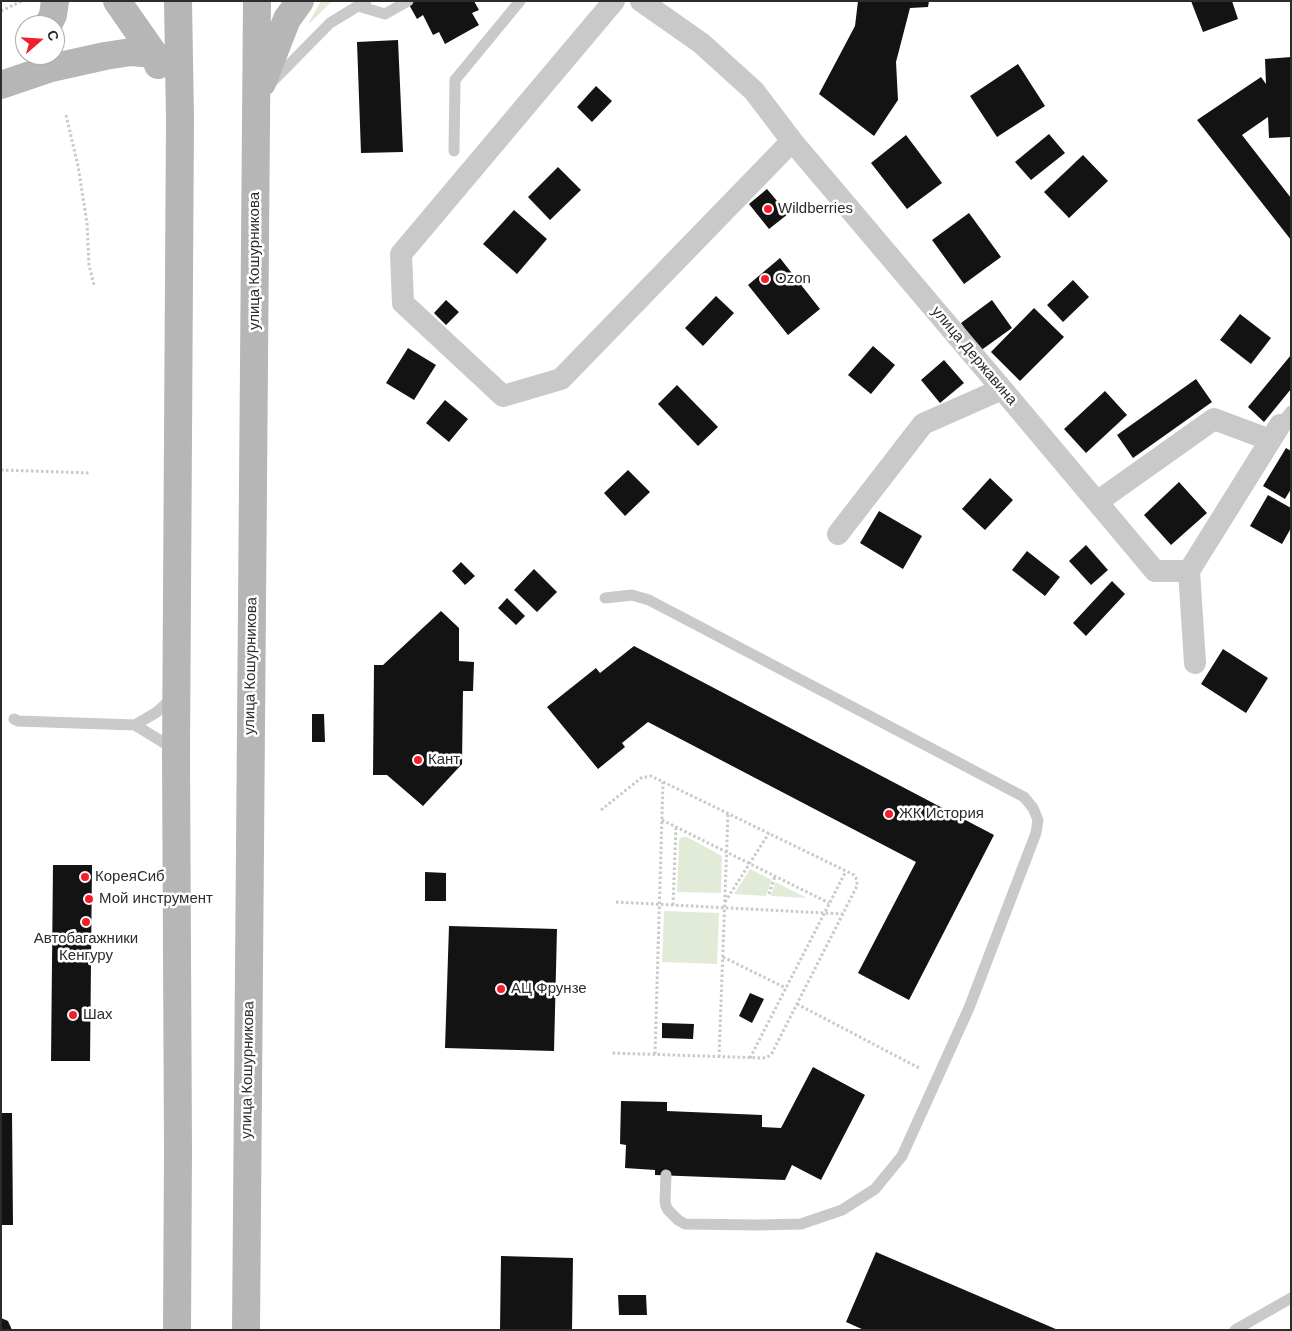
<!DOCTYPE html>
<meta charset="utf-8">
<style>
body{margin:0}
#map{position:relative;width:1292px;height:1331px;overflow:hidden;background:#fff;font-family:Helvetica,sans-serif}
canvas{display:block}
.frame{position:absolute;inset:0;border:2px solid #2c2c2c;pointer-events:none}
.north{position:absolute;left:15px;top:15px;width:50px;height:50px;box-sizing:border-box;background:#fff;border:1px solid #ababab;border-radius:50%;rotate:71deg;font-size:14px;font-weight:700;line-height:20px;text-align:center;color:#2c2c2c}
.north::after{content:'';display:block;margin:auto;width:18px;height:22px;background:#f41d2e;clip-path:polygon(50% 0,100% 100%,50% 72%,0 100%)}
</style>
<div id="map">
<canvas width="1292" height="1331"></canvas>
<div class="frame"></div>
<div class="north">С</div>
</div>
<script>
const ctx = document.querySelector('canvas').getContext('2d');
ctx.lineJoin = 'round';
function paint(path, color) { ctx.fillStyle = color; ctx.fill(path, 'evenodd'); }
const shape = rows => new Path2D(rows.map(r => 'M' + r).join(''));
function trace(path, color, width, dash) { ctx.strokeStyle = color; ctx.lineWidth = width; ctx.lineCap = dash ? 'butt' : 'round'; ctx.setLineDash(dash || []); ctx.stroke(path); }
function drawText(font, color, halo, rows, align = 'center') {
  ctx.font = font + ' Helvetica,sans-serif'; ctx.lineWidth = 5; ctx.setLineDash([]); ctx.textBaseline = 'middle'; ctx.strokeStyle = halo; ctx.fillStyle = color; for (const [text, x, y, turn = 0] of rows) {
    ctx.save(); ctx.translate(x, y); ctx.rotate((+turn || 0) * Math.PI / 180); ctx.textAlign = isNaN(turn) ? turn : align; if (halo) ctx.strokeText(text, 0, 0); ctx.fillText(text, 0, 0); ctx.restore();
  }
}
paint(shape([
 [321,1,332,1,310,23,309,22],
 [683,837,687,837,722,856,721,893,677,892,679,841,680,838],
 [750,869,772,880,766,896,734,894],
 [775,882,807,898,771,896],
 [664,911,719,913,717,964,662,962]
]), '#e2ebd7');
paint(shape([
 [407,1,474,1,479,10,472,13,479,25,445,44,439,32,433,35,423,15,417,19],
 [858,1,929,1,928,7,910,8,896,62,898,100,874,136,819,94,855,26],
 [1191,1,1232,1,1238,19,1203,32],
 [398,40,403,152,361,153,357,42],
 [1291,57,1291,137,1269,138,1268,117,1242,135,1291,198,1291,240,1197,120,1261,77,1266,84,1265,59],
 [1018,64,1045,106,997,137,970,96],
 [596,86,612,101,592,122,577,107],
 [1049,134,1065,153,1031,180,1015,162],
 [906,135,942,183,907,209,871,163],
 [1083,155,1108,181,1069,218,1044,192],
 [558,167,581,190,550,220,528,197],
 [767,189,788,214,769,229,749,204],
 [514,210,547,239,517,274,483,244],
 [969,213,1001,257,964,284,932,240],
 [780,258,820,309,788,335,748,285],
 [1073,280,1089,297,1063,322,1047,305],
 [716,296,734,313,703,346,685,328],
 [446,300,459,312,446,325,434,313],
 [992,300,1012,328,980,351,961,323],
 [1034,308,1064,337,1020,381,991,352],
 [1240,314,1271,338,1251,364,1220,340],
 [873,346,895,365,871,394,848,375],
 [408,348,436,365,414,400,386,383],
 [1291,355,1291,389,1264,422,1248,407],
 [944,360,964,383,940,403,921,380],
 [1196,379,1212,402,1133,458,1117,435],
 [677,385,718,427,698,446,658,404],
 [1105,391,1127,415,1086,453,1064,429],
 [445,400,468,419,449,442,426,423],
 [1286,448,1291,451,1291,489,1285,499,1263,486],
 [628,470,650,492,625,516,604,493],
 [990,478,1013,500,985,530,962,509],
 [1179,482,1207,513,1171,545,1144,515],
 [1268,495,1291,508,1291,528,1282,544,1250,526],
 [879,511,922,536,903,569,860,543],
 [1086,545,1108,570,1091,585,1069,561],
 [1027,551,1060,577,1045,596,1012,570],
 [461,562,475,576,465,585,452,571],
 [534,569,557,592,537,612,514,590],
 [1112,581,1125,594,1086,636,1073,623],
 [507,598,525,616,516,625,498,608],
 [441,611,459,628,459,661,474,662,473,691,463,691,462,764,423,806,387,775,373,775,374,665,383,665],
 [634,646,994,835,909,1000,858,973,916,862,648,722,622,743,625,747,598,769,547,707,596,668,600,673],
 [1223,649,1268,678,1246,713,1201,684],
 [312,714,324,714,325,742,312,742],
 [53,865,92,865,90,1061,51,1061],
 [425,872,446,873,446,901,425,901],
 [449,926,557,929,554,1051,445,1048],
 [750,993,764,999,752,1023,739,1016],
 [662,1023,694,1024,693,1039,662,1038],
 [813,1067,865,1095,821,1180,792,1165,785,1180,655,1175,655,1170,625,1168,626,1145,620,1144,621,1101,667,1102,667,1111,762,1115,762,1127,781,1128],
 [1,1113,12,1113,13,1225,1,1225],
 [876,1252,1058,1330,864,1330,846,1322],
 [501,1256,573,1258,572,1330,500,1330],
 [618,1295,646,1295,647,1315,619,1315],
 [1,1318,8,1321,12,1330,1,1330]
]), '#131313');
trace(shape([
 [1,11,22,1],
 [66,115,78,166,87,223,89,265,94,285],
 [1,470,90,473],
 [601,810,641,778,651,776,846,871,854,875,857,880,857,886,772,1053,769,1056,763,1058,611,1053],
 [662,820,829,903],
 [769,894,775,876],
 [616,902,843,914],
 [725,902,769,833],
 [673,905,676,827],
 [723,957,786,988],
 [797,1004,921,1069],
 [655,1054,663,782],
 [719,1057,728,814],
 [750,1058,846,871]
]), '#c9c9c9', 3, [2.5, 2.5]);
trace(shape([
 [358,6,385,14,408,1],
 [271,83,330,23,366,1],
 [454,151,455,80,520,1],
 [1280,425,1291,411],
 [605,598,632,595,649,600,1024,797,1033,808,1038,820,1036,833,969,1008,902,1156,875,1189,842,1210,801,1224,758,1225,685,1224,678,1220,668,1210,666,1206,665,1201,666,1175],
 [14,719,18,721,135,725,174,749],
 [135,725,157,712,173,697],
 [1235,1330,1291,1298]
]), '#c9c9c9', 11);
trace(shape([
 [614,1,401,254,403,303,503,396,561,379,792,141],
 [641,1,701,43,754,91,792,141,1002,389,1155,571,1189,571,1280,425],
 [1097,502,1214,419,1270,440],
 [838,534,923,424,1002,389],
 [1189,571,1195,663]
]), '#c9c9c9', 22);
trace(shape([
 [117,1,154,54,158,65],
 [48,25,53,15,55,1],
 [262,83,287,19,300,1],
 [1,85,51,68,105,56,131,52,154,54],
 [177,1330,178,1150,176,754,180,118,178,1],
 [246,1330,257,1]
]), '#b6b6b6', 28);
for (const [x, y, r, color] of [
 [768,209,5,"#f41d2e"],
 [765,279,5,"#f41d2e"],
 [418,760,5,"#f41d2e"],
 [889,814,5,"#f41d2e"],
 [85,877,5,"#f41d2e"],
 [89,899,5,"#f41d2e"],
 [86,922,5,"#f41d2e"],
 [501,989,5,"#f41d2e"],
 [73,1015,5,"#f41d2e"]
]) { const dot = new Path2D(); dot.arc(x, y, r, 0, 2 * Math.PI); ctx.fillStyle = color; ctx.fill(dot); trace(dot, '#fff', 2); }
drawText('15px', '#2c2c2c', '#fff', [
 ["Wildberries",778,209],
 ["Ozon",775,279],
 ["Кант",428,760],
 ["ЖК История",899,814],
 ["КореяСиб",95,877],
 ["Мой инструмент",99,899],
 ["Автобагажники",86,939,"center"],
 ["Кенгуру",86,956,"center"],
 ["АЦ Фрунзе",511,989],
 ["Шах",83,1015]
], 'left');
drawText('15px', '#2c2c2c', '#fff', [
 ["улица Кошурникова",255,261,-90],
 ["улица Державина",974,356,50],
 ["улица Кошурникова",251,666,-89],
 ["улица Кошурникова",248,1070,-89]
]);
</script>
